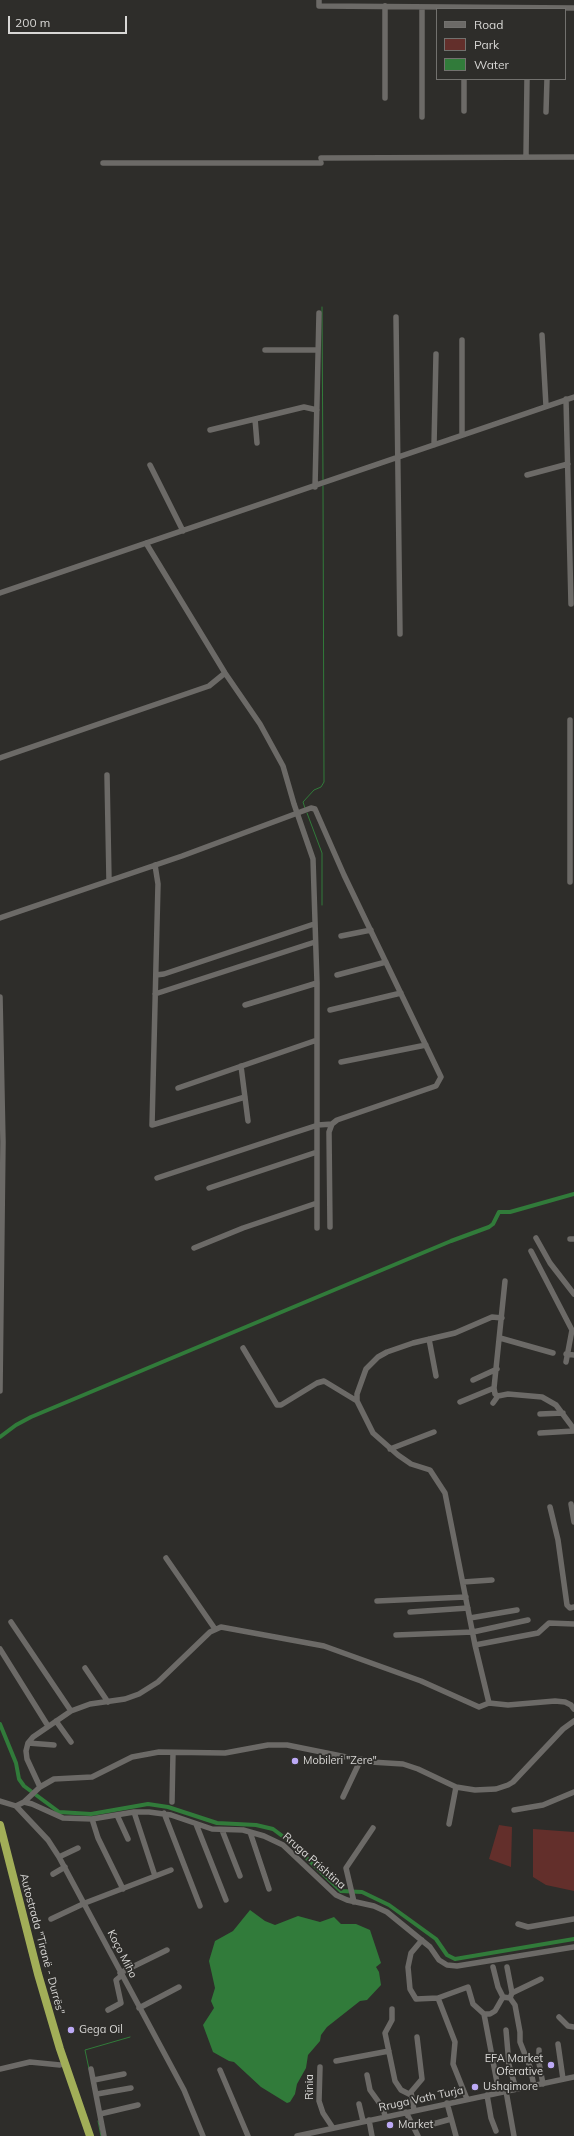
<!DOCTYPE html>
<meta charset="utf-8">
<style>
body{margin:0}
#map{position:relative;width:574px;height:2136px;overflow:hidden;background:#2e2d2a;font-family:Mulish,sans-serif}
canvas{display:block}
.legend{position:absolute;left:436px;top:8px;width:130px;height:72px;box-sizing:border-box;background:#2e2d2a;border:1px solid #72716e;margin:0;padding:5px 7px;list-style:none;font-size:12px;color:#d8d7d5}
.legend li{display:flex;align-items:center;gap:8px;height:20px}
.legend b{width:20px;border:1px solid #72716e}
.scale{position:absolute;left:8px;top:16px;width:119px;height:18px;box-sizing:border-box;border:2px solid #d8d7d5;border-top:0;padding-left:5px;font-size:12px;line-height:14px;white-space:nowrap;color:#d8d7d5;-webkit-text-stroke:3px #2e2d2a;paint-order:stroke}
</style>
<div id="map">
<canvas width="574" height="2136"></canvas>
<ul class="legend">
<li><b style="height:5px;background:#6c6a67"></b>Road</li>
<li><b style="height:11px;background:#632f2b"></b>Park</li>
<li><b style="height:11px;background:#317b3a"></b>Water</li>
</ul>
<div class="scale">200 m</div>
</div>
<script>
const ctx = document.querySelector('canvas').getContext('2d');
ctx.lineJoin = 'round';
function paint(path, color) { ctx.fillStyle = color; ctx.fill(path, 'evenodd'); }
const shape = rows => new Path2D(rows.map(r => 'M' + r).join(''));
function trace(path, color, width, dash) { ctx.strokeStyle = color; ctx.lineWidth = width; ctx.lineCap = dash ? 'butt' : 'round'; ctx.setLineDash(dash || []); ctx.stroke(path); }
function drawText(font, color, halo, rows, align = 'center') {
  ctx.font = font + ' Mulish,sans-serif'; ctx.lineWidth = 3.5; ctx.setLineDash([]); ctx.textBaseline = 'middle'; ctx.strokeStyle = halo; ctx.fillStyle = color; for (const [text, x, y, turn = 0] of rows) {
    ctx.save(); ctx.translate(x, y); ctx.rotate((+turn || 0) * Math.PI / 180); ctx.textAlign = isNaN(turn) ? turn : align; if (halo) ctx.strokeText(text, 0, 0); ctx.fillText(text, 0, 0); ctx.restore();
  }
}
paint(shape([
 [499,1825,512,1827,511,1867,489,1859],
 [533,1829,574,1832,574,1891,546,1885,533,1877]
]), '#632f2b');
paint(shape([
 [250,1910,265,1921,275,1925,298,1916,320,1922,334,1917,341,1924,356,1924,370,1930,381,1963,376,1967,379,1972,381,1985,367,2000,360,2001,327,2027,321,2035,320,2041,308,2055,306,2068,297,2084,295,2094,290,2102,287,2103,261,2087,234,2062,229,2061,213,2052,203,2025,214,2008,211,2001,215,1988,209,1961,215,1941,233,1931]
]), '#317b3a');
trace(shape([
 [322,307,323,480],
 [305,808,303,802,314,790,321,787,324,782,323,486],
 [307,813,322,853,322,905],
 [89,2069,85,2050,130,2037],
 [98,2121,101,2136]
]), '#317b3a', 1);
trace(shape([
 [0,1437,16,1425,31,1417,451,1241,489,1227,493,1224,499,1212,510,1212,574,1194],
 [0,1724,16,1763,19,1779,24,1786,59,1812,91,1814,148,1804,168,1807,217,1823,256,1825,273,1829,289,1841,341,1891,362,1892,389,1905,436,1939,447,1955,455,1959,574,1939]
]), '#317b3a', 4);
trace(shape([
 [319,0,319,6,574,8],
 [385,98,385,6],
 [464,111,464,79],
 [546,112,547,79],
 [422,117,422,7],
 [526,156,527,79],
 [321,158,574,157],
 [103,163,321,163],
 [396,317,400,634],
 [542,335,546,406],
 [265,350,317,350],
 [566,399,571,604],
 [255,419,257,443],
 [210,430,304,407,317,410],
 [462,435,462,340],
 [434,445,436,354],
 [150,465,183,531],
 [527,475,568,464],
 [315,487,319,313],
 [146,543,225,673,260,724,283,766,294,804,313,859,317,983,317,1228],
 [0,593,574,397],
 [0,758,209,686,225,673],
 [107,775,109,880],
 [155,865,158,884,152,1125,245,1097],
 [570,882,570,720],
 [0,918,182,856,311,808,315,809,344,875,441,1077,436,1086,337,1120,332,1124,329,1132,330,1227],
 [341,936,371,930],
 [156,975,164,974,314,924],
 [337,975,386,962],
 [155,994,315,942],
 [0,997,3,1142,0,1391],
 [245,1005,317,983],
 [330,1010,401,993],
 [341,1062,426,1045],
 [241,1066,248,1121],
 [178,1088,317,1040],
 [157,1178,284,1136,318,1125,332,1124],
 [209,1188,317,1152],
 [536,1238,550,1263,574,1294],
 [570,1239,574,1239],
 [194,1248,243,1228,317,1203],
 [531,1251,572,1330,566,1362],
 [500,1338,553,1353],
 [429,1339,436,1376],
 [243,1348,277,1405,281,1405,317,1383,324,1381,357,1401],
 [566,1354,574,1355],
 [473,1380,497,1369],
 [498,1396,495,1394,494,1388,505,1281],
 [460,1402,494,1388],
 [493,1403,498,1396,508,1394,542,1397,556,1405,574,1429],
 [540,1414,563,1413],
 [540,1433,574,1431],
 [390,1449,434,1432],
 [571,1504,574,1522],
 [550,1507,558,1540,567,1605,570,1608,574,1607],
 [166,1558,215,1629],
 [463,1582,492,1580],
 [377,1601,466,1597],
 [410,1612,468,1608],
 [470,1618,517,1610],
 [11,1622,71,1711],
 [396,1635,473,1632,528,1620],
 [475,1645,538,1633,549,1623,574,1624],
 [0,1649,48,1726],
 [85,1668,108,1702],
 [489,1703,475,1645,445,1493,430,1470,411,1464,398,1455,373,1433,357,1401,357,1394,366,1369,378,1357,387,1352,413,1343,455,1333,492,1317,502,1318],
 [56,1721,71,1742],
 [28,1743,54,1745],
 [40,1787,27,1759,26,1751,28,1743,33,1737,71,1711,90,1704,125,1699,139,1694,158,1682,210,1632,221,1627,324,1646,421,1681,479,1707,489,1703,508,1705,555,1701,565,1702,571,1705,574,1709],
 [343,1797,361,1759],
 [0,1801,16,1806,48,1840,59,1857,184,2090,203,2136],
 [24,1802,32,1804,63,1818,92,1819,134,1812,149,1812,171,1815,212,1829,243,1830,264,1836,283,1845,336,1895,347,1900,374,1906,387,1912,430,1947,439,1960,447,1965,457,1966,574,1947],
 [172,1802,173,1753],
 [16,1806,24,1802,40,1787,54,1779,92,1777,132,1757,159,1752,225,1753,268,1745,287,1745,371,1762,403,1764,418,1769,456,1787,475,1790,496,1789,508,1785,513,1782,563,1729,574,1721],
 [514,1810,543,1805,574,1792],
 [134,1812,155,1876],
 [164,1813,200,1906],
 [117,1815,128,1839],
 [92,1819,98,1838,123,1889],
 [196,1824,226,1900],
 [449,1824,456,1787],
 [222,1830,240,1876],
 [250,1832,269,1889],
 [59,1857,78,1848],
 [53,1874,65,1867],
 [354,1902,346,1868,373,1828],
 [51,1919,85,1903,171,1870],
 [518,1924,528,1927,574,1919],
 [422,1940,411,1953,408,1967,410,1989,416,1999,438,1998,468,1987,473,2004,484,2014],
 [507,1967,512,1993,510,1998],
 [120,1973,167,1950],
 [512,1993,541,1979],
 [503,1997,510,1998,515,2005,520,2032,520,2042,530,2067,534,2086],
 [438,1998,455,2042,453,2064,467,2099],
 [139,2008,179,1987],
 [392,2009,392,2020,385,2033,395,2081,401,2090,411,2095],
 [108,2010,121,2003,116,1980,122,1975],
 [484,2014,499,2093],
 [484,2014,490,2014,495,2011,503,1997,498,1987,493,1967],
 [559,2017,568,2026,574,2027],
 [506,2030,509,2065,516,2089],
 [558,2044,563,2079],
 [539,2050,539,2063,543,2084],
 [336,2061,389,2051],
 [320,2067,319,2101,323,2113,333,2128],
 [0,2069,30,2062,60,2065],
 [91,2069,104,2136],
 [220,2070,248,2136],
 [367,2075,370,2090,383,2108,385,2116],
 [94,2080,124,2074],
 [506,2091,514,2136],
 [97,2094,131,2088],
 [487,2095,491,2118,496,2131],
 [447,2103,456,2136],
 [359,2104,363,2121],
 [414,2110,411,2092,422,2079,417,2037],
 [406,2112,418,2136],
 [100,2114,138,2105],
 [369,2120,372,2136],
 [433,2124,451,2119],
 [297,2136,574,2077]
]), '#6c6a67', 5.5);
trace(shape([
 [0,1825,38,1974,60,2049,90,2136]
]), '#a2ae58', 8);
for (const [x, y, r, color] of [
 [295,1761,4,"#bca9f5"],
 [71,2030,4,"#bca9f5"],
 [551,2065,4,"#bca9f5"],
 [475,2087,4,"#bca9f5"],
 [390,2125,4,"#bca9f5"]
]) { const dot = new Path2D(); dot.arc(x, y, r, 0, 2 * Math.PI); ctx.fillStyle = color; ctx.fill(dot); trace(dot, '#2e2d2a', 1.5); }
drawText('11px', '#d8d7d5', '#2e2d2a', [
 ["Mobileri \"Zere\"",303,1761],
 ["Gega Oil",79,2030],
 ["EFA Market",543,2059,"right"],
 ["Oferative",543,2072,"right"],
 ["Ushqimore",483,2087],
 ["Market",398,2125]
], 'left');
drawText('11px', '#d8d7d5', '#2e2d2a', [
 ["Rruga Prishtina",314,1861,41],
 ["Autostrada \"Tiranë - Durrës\"",42,1944,75],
 ["Koço Miho",122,1954,63],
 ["Rinia",310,2087,-90],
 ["Rruga Vath Turja",421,2099,-12]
]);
</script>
